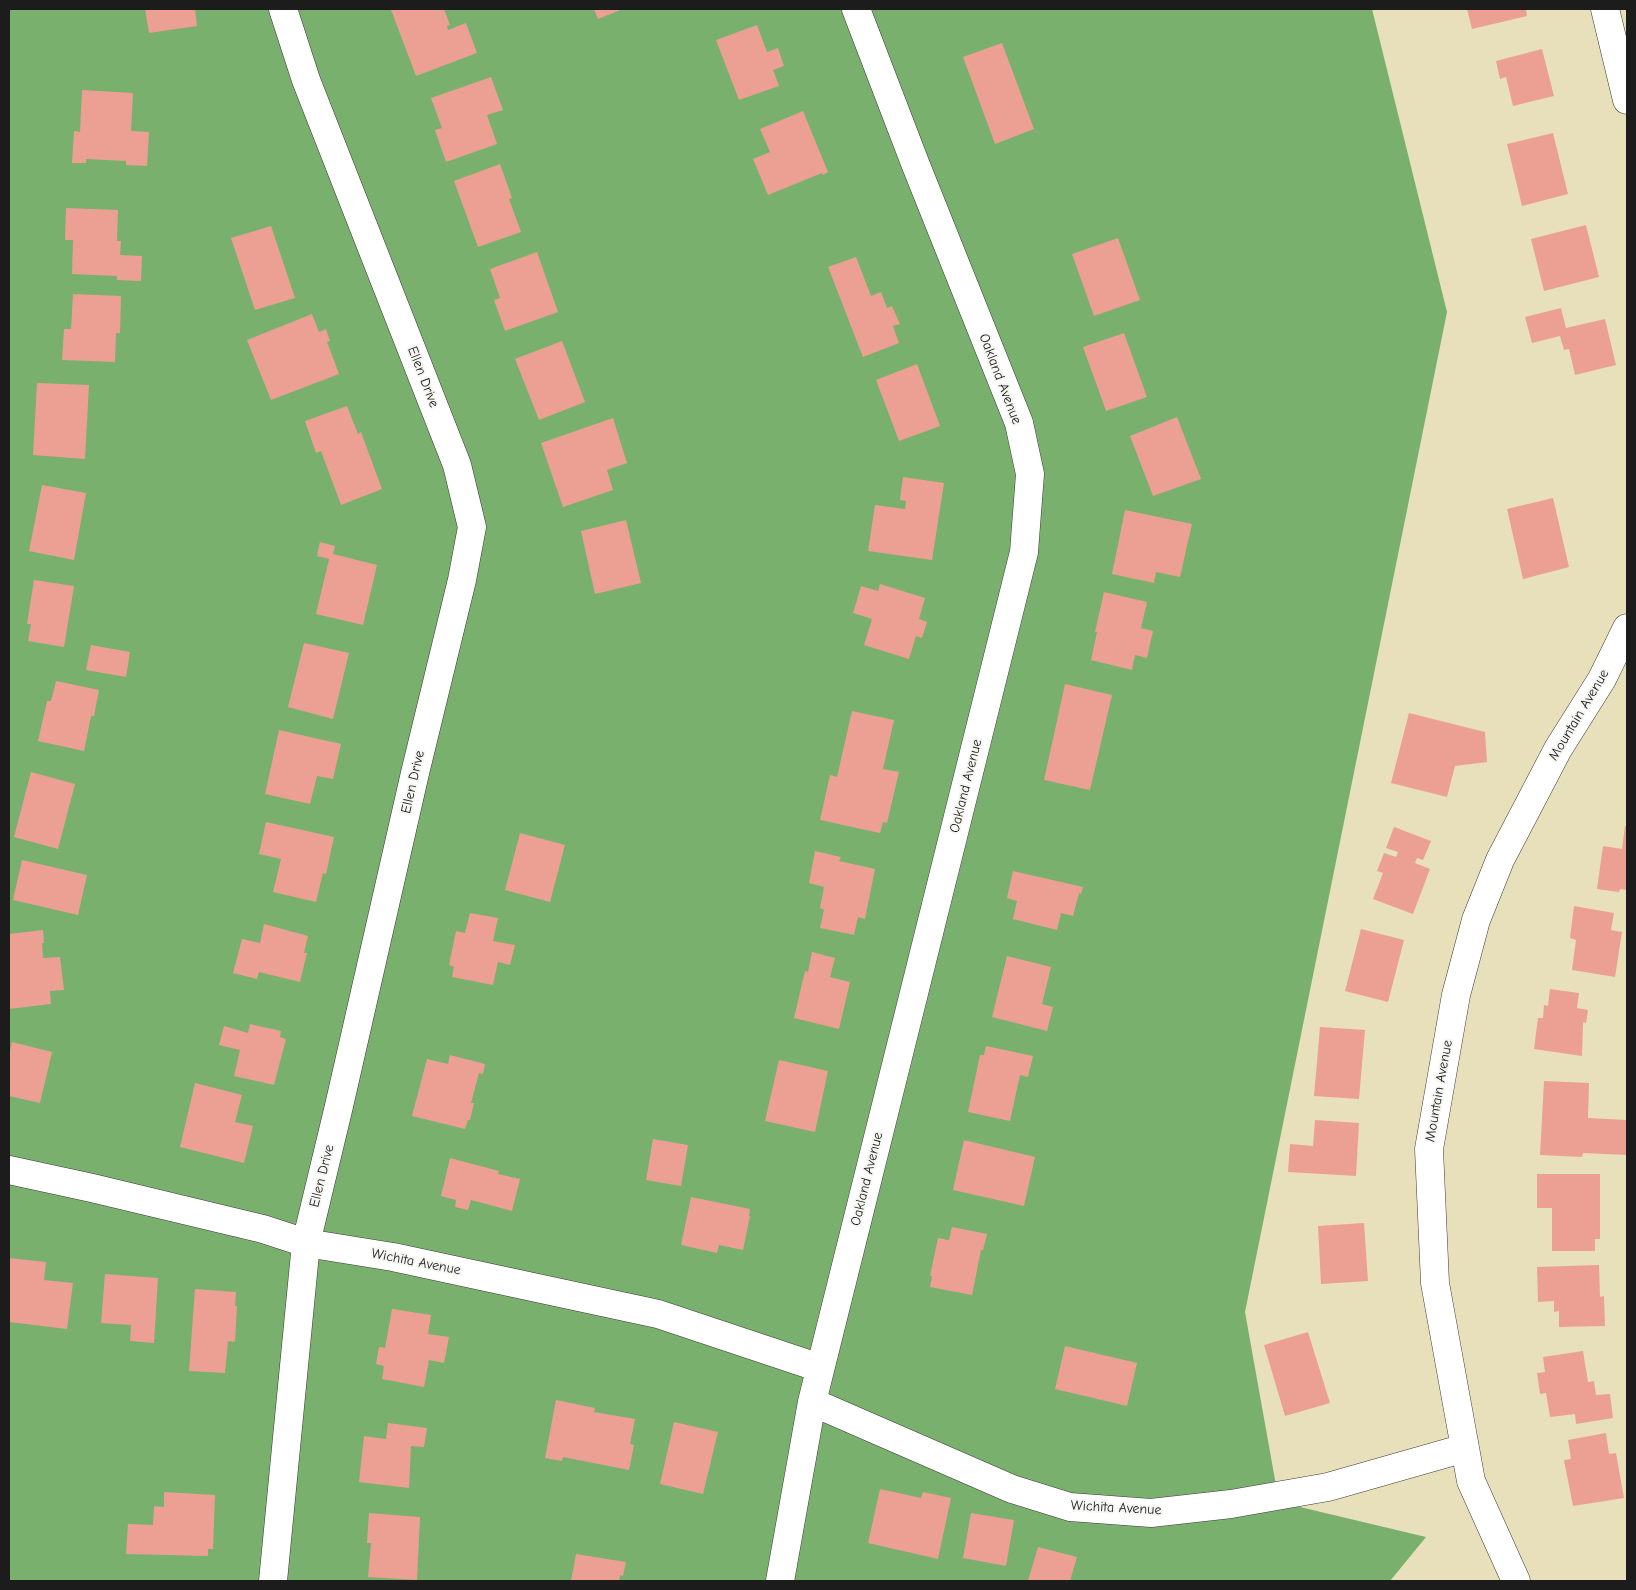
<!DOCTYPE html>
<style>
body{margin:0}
#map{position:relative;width:1636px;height:1590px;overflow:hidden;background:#e8e0bb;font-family:"Comic Neue",sans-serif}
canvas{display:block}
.frame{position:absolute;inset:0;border:10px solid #1c1c1c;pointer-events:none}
</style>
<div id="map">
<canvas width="1636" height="1590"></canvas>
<div class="frame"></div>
</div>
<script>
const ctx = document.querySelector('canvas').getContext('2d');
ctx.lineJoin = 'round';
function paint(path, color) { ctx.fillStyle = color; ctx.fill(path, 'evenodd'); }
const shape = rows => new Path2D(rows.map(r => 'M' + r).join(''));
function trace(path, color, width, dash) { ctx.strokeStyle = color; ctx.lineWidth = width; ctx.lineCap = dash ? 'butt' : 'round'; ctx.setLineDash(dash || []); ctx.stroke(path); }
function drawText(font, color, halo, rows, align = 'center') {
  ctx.font = font + ' "Comic Neue",sans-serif'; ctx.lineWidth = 4; ctx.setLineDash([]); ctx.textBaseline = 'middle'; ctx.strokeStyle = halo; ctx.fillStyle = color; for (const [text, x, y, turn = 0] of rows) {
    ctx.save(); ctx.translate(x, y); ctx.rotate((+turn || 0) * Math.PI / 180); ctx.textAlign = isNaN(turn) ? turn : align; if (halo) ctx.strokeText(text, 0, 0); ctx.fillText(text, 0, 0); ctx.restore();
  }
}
paint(shape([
 [9,9,1372,9,1447,312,1245,1312,1279,1502,1426,1537,1390,1581,9,1581]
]), '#79b06e');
paint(shape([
 [145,9,195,9,197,26,149,33],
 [395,9,444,9,450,25,447,26,448,30,466,23,477,53,416,76,391,10],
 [594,9,623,9,598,19],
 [1467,9,1526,9,1527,16,1472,29],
 [757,25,767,52,778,48,784,66,773,70,779,86,739,100,716,40],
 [1002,43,1034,129,995,144,963,57],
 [1542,49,1554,96,1513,106,1506,77,1500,79,1496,61],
 [491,77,503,110,487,115,497,144,446,162,435,130,442,128,431,98],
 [82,90,133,93,131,131,149,132,147,166,126,165,126,161,86,159,86,163,72,163,74,131,80,132],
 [803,111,828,172,823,175,822,173,768,195,753,159,770,152,760,129],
 [1553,133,1568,194,1522,206,1507,144],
 [500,164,512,198,509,199,521,232,478,247,454,181],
 [66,208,118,210,117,241,121,241,120,255,142,256,141,281,117,280,117,276,72,274,73,240,65,240],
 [1586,225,1599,277,1544,291,1531,239],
 [271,226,295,298,255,310,231,238],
 [1118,238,1140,300,1094,316,1072,254],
 [537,252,558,312,505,331,494,300,500,298,490,269],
 [856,257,871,296,881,292,887,308,892,306,900,324,893,326,899,343,863,357,828,267],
 [73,294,121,296,120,333,116,333,115,362,62,360,64,329,71,329],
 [1561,308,1566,328,1605,319,1616,365,1575,375,1569,349,1564,350,1560,336,1532,343,1525,317],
 [312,314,319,332,326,329,330,341,327,342,339,374,271,400,247,340],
 [1124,333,1147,397,1106,411,1083,347],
 [562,341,585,402,539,420,515,359],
 [917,364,940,426,899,441,876,380],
 [37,383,89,385,85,459,33,455],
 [347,406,358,434,361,432,382,489,341,505,321,451,316,453,305,421],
 [1177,417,1201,479,1153,496,1130,436],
 [613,418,627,463,607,470,613,490,563,507,541,443],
 [903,477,944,483,932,560,868,551,875,505,905,509,906,501,900,500],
 [42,485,86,493,74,560,29,551],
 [1553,498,1569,567,1523,579,1507,509],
 [1125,510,1192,524,1180,577,1156,572,1154,583,1112,574],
 [626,520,641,583,595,594,581,531],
 [320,542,335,546,333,554,377,565,363,625,316,614,329,559,317,556],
 [34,580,74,586,64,647,28,641,31,624,27,624],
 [880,584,925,598,919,619,927,622,922,638,916,636,909,659,864,645,872,619,853,613,861,586,878,591],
 [1104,592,1147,602,1141,628,1153,631,1147,658,1135,655,1132,670,1091,660,1097,632,1095,632],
 [304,643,349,653,333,719,288,707],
 [91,645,130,652,126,677,86,670],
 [56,681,99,690,94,716,91,716,84,751,38,741,47,701,51,701],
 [1065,684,1112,695,1090,790,1044,780],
 [852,711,894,720,883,769,899,772,887,823,883,822,880,833,820,820,830,775,837,777],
 [1409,713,1485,732,1487,762,1455,766,1447,797,1391,783],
 [279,730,341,744,333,779,317,776,310,804,265,794],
 [31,772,75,784,58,849,14,837],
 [266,822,334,837,326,874,323,873,316,902,273,892,281,859,259,854],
 [1625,826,1627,826,1627,890,1620,889,1619,892,1597,889,1603,846,1622,849],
 [1394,827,1431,841,1423,860,1417,858,1415,863,1430,869,1413,914,1373,899,1383,873,1377,871,1384,853,1396,857,1398,852,1386,848],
 [520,833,565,845,550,902,505,890],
 [815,851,841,857,839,861,875,869,865,919,858,917,854,935,820,928,824,910,820,908,824,887,809,883],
 [22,860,87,875,78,915,13,900],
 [1013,871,1083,887,1081,894,1079,893,1073,916,1061,913,1057,930,1013,919,1017,901,1007,898],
 [1574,906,1614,913,1611,930,1622,932,1615,977,1572,970,1576,940,1570,938],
 [470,913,498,918,493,941,515,945,510,965,498,962,493,985,452,977,454,967,449,965,456,931,465,933],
 [264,924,308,936,304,953,307,953,300,982,259,972,257,979,233,973,242,939,260,943],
 [1361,929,1404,940,1388,1002,1345,991],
 [43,930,44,943,42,943,43,958,60,957,64,990,50,991,51,1004,9,1009,9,934],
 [812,952,835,958,830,977,850,982,839,1029,794,1018,805,971,808,972],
 [1007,956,1051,967,1042,1004,1053,1007,1047,1031,992,1017],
 [1550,989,1579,993,1577,1008,1588,1010,1586,1023,1583,1022,1582,1056,1534,1049,1538,1018,1543,1018,1544,1005,1548,1006],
 [250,1024,281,1031,280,1037,286,1039,274,1085,234,1076,240,1050,219,1045,224,1026,248,1033],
 [1320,1027,1365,1030,1359,1099,1314,1096],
 [12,1042,52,1052,40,1103,9,1096,9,1055],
 [986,1046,1033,1056,1028,1077,1020,1075,1010,1121,968,1112,980,1055,984,1055],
 [450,1055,485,1064,483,1074,479,1073,471,1103,474,1103,470,1120,468,1120,465,1129,412,1116,427,1059,448,1064],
 [779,1060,828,1071,815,1132,765,1121],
 [1544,1081,1589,1083,1588,1118,1627,1120,1627,1155,1583,1153,1582,1157,1540,1155],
 [195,1083,242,1095,235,1122,253,1126,244,1163,180,1147],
 [1315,1120,1359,1123,1356,1176,1288,1172,1290,1144,1313,1146],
 [653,1139,688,1145,681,1186,646,1180],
 [964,1140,1035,1157,1024,1206,953,1190],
 [450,1158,499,1171,498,1174,520,1179,512,1211,471,1200,468,1210,455,1207,456,1200,441,1196],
 [1537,1174,1600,1174,1600,1239,1595,1239,1595,1251,1552,1251,1552,1208,1537,1208],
 [691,1197,750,1209,749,1216,750,1216,743,1250,719,1245,717,1253,681,1245],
 [1364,1223,1368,1281,1321,1284,1318,1226],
 [952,1227,987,1234,983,1250,981,1250,972,1295,930,1287,932,1276,930,1276,938,1238,949,1240],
 [9,1258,46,1262,44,1280,73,1283,67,1329,9,1322],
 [1599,1265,1600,1297,1604,1296,1605,1326,1559,1327,1559,1311,1554,1312,1554,1301,1538,1302,1537,1267],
 [105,1274,158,1278,154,1343,130,1341,131,1325,101,1323],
 [195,1289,236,1292,235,1306,237,1306,235,1342,228,1341,225,1373,189,1371],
 [392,1309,431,1315,428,1334,449,1337,444,1363,429,1360,424,1387,382,1379,384,1366,376,1364,379,1347,385,1348],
 [1308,1332,1330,1403,1285,1416,1264,1345],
 [1065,1346,1137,1363,1127,1406,1055,1389],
 [1583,1351,1588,1382,1594,1381,1596,1395,1610,1394,1613,1418,1576,1424,1575,1414,1550,1417,1546,1393,1540,1394,1537,1373,1545,1372,1543,1357],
 [556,1400,595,1408,594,1412,635,1419,630,1444,634,1445,629,1470,563,1457,562,1461,545,1458],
 [674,1422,718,1432,703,1494,660,1484],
 [388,1423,427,1428,424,1447,411,1446,409,1488,359,1482,364,1436,386,1439],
 [1606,1433,1609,1454,1616,1453,1624,1498,1573,1506,1564,1460,1571,1459,1568,1440],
 [880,1489,921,1498,923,1492,951,1498,938,1559,868,1543],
 [164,1492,215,1495,213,1549,208,1549,208,1556,126,1554,128,1524,153,1525,154,1506,164,1507],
 [369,1513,420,1517,417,1580,368,1577,371,1543,367,1543],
 [971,1513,1014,1520,1006,1566,963,1558],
 [1038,1547,1077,1557,1070,1581,1028,1581],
 [576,1554,626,1562,623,1576,620,1575,619,1581,571,1581]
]), '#eba093');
const minor = shape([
 [1605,9,1627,100],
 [9,1170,92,1188,263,1229,306,1243,393,1257,658,1314,820,1368],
 [812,1402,1012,1489,1070,1507,1151,1513,1231,1504,1328,1487,1465,1448],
 [273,1581,306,1243,339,1106,415,773,462,580,472,527,457,465,306,80,283,9],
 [780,1581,812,1402,1024,552,1030,474,1019,423,915,163,856,9],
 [1516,1581,1471,1481,1435,1283,1429,1149,1456,995,1476,920,1500,860,1558,749,1602,679,1627,628]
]);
trace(minor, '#3b3934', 29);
trace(minor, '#fff', 28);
drawText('14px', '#1c1c1c', '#f6f6f2', [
 ["Ellen Drive",423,377,69],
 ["Oakland Avenue",1000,379,69],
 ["Mountain Avenue",1579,715,-59],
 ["Ellen Drive",413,782,-77],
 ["Oakland Avenue",966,786,-76],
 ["Mountain Avenue",1439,1091,-80],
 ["Ellen Drive",322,1176,-76],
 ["Oakland Avenue",867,1179,-76],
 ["Wichita Avenue",416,1262,11],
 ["Wichita Avenue",1116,1508,3]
]);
</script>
